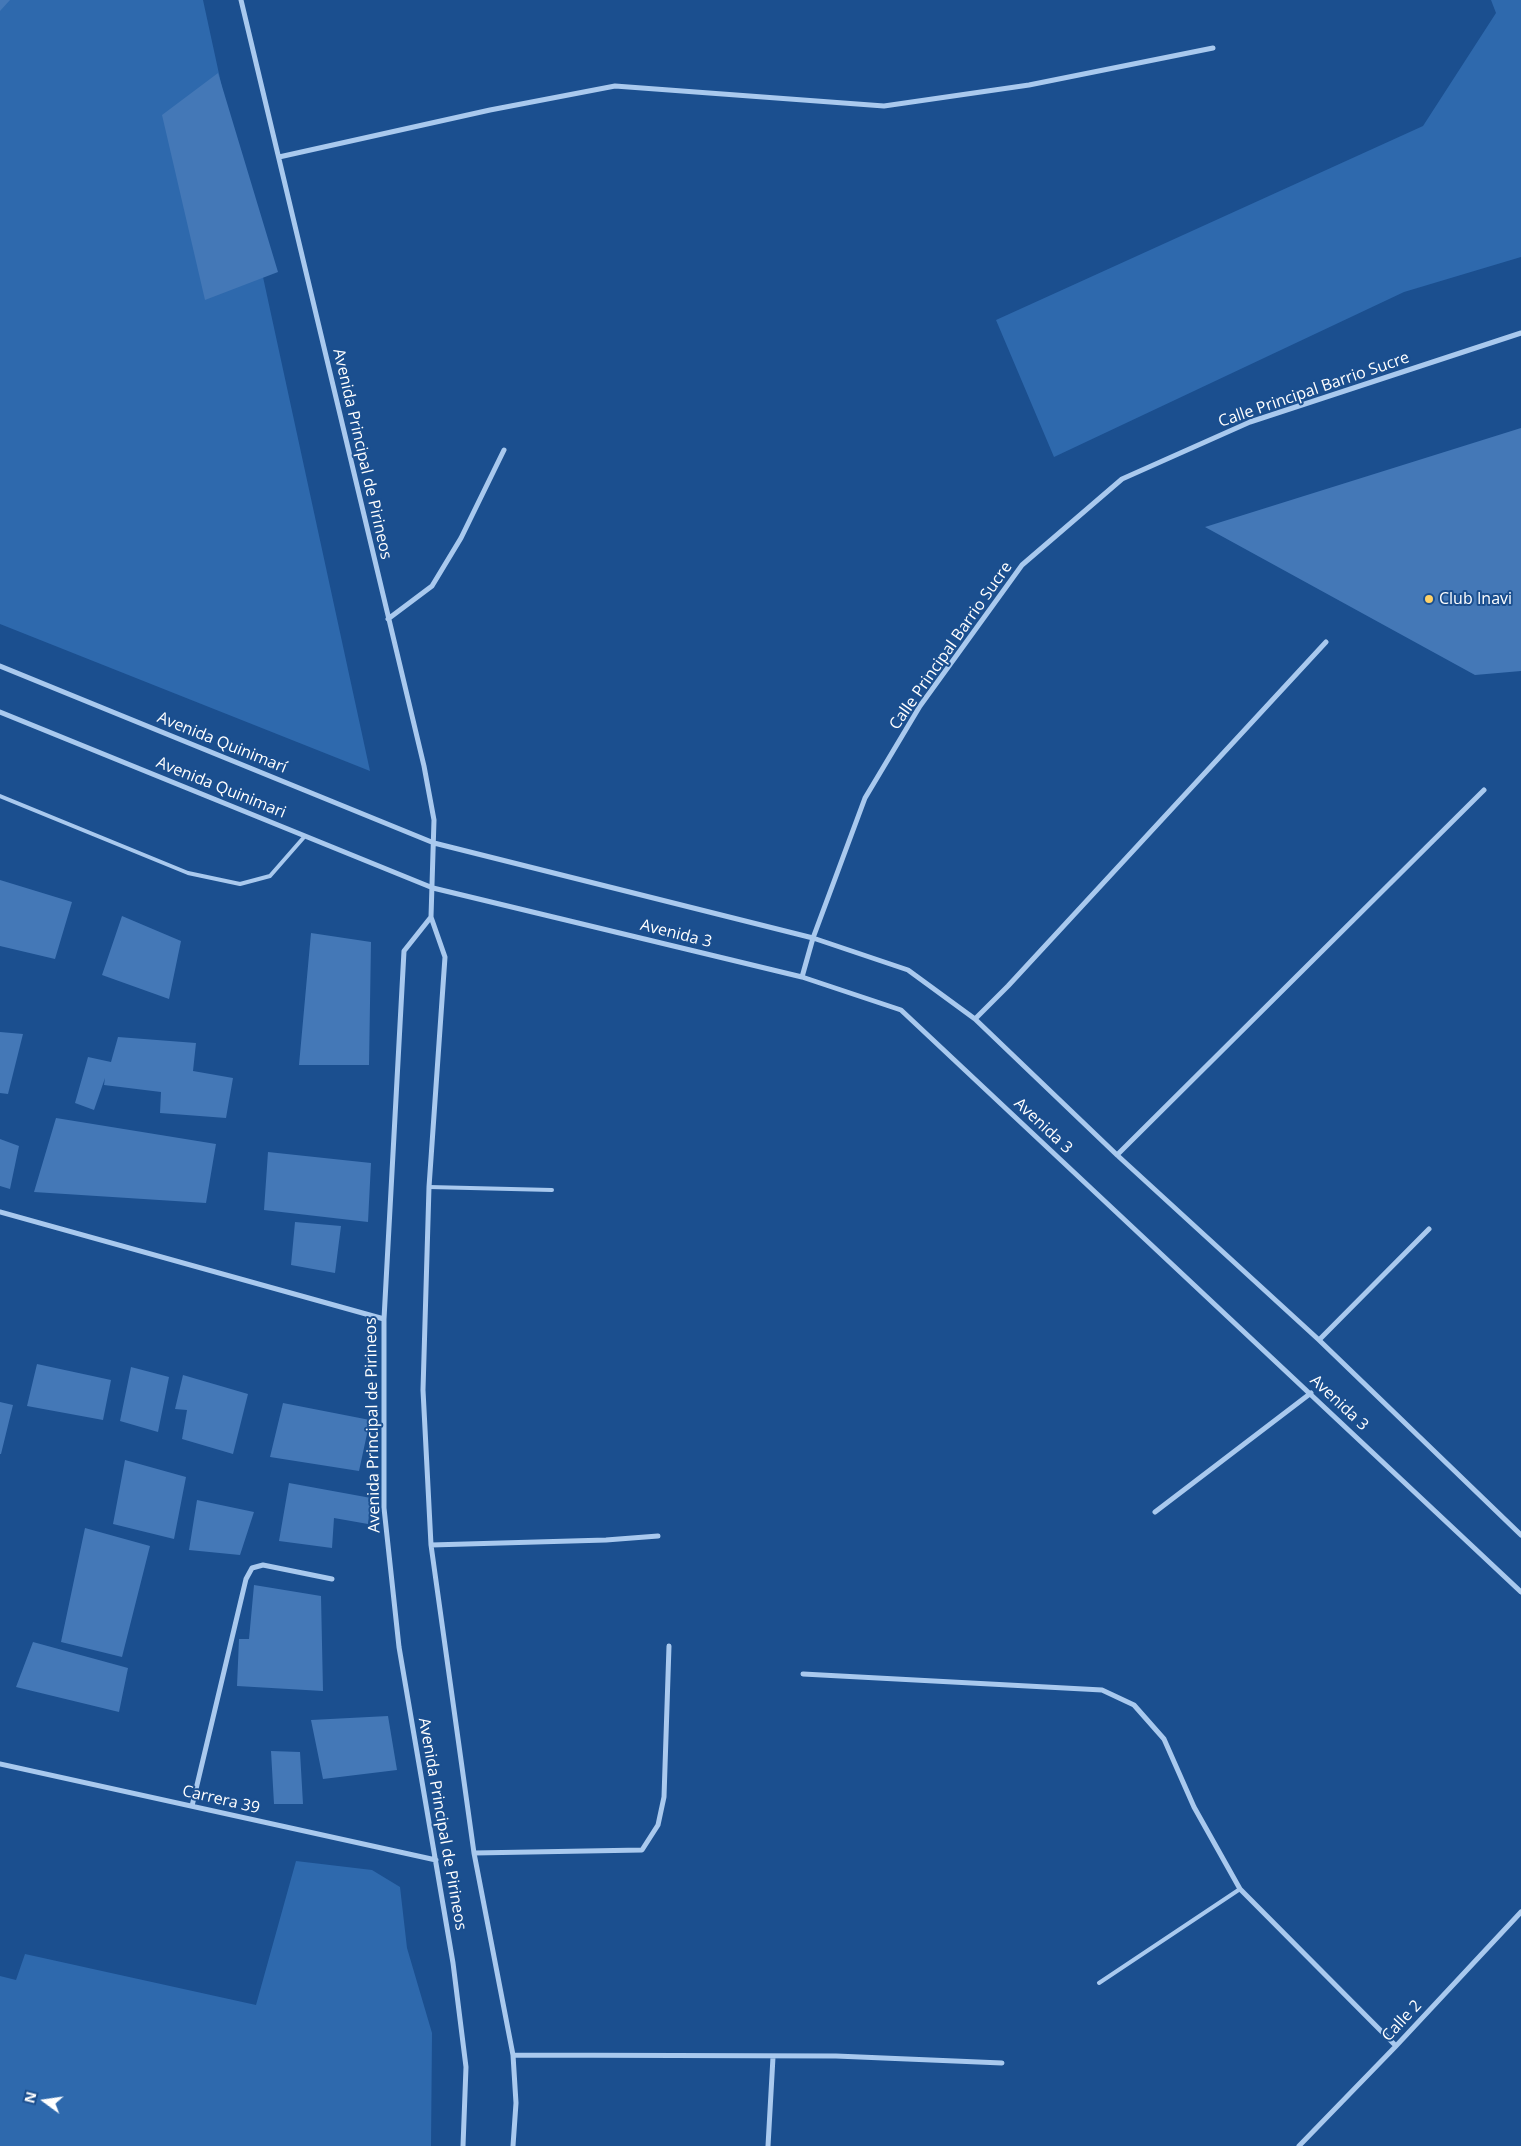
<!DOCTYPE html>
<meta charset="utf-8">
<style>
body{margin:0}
#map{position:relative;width:1521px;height:2146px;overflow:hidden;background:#1b4f8f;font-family:"Open Sans",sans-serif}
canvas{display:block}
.north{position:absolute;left:20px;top:2076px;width:50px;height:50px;-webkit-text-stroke:4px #1b4f8f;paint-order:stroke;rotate:284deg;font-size:14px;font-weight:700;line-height:20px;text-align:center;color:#fff}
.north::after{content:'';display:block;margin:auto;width:18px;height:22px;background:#fff;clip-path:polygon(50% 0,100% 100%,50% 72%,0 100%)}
</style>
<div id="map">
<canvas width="1521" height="2146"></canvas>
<div class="north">N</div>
</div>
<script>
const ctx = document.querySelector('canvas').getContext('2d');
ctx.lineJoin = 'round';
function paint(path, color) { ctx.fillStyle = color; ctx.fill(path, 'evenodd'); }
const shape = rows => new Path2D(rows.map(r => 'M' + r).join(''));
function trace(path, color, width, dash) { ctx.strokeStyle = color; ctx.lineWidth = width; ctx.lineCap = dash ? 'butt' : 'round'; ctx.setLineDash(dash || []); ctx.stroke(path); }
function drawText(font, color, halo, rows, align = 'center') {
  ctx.font = font + ' "Open Sans",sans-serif'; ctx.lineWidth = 4; ctx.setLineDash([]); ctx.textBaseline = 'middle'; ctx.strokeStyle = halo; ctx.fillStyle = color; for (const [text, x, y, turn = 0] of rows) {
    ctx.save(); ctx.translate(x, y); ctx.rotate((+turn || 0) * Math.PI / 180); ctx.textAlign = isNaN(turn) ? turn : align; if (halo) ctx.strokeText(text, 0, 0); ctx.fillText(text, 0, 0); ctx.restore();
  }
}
paint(shape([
 [0,0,203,0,370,771,0,624],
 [1491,0,1521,0,1521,257,1404,292,1054,457,996,320,1423,126,1496,13],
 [296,1861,372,1870,400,1887,407,1948,432,2033,431,2146,0,2146,0,1976,16,1980,25,1954,256,2005]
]), '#2e69ad');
paint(shape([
 [0,0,10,0,0,11],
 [218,73,278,272,205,300,162,115],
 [1521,428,1521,671,1475,675,1205,527],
 [0,880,72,902,55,959,0,946],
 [122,916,181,941,169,999,102,975],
 [311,933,371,942,369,1065,299,1065],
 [0,1032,23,1034,8,1094,0,1093],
 [118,1037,196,1043,193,1071,233,1078,226,1118,160,1113,161,1092,104,1085,105,1078,94,1110,75,1103,88,1057,111,1062],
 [56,1118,216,1144,206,1203,34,1192],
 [0,1139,19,1146,10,1189,0,1186],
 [268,1152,371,1163,368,1222,264,1210],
 [295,1222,341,1226,335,1273,291,1265],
 [37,1364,111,1380,103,1420,27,1406],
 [131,1367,169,1377,158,1432,120,1421],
 [183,1375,248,1394,233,1454,182,1439,187,1410,175,1409],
 [0,1402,13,1405,1,1454,0,1454],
 [283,1403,370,1420,359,1471,270,1457],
 [125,1460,186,1477,174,1539,113,1524],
 [289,1483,371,1498,368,1524,334,1518,332,1548,279,1541],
 [197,1500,254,1512,240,1555,189,1550],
 [85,1528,150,1546,122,1657,61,1642],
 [254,1585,321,1596,323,1691,237,1686,239,1639,249,1639],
 [33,1642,128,1668,119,1712,16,1687],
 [388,1716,397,1770,323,1779,311,1720],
 [271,1751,300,1752,303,1804,274,1804]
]), '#4478b7');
trace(shape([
 [0,796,188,873,240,884,270,876,305,836],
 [429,1187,552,1190],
 [1099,1983,1240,1889]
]), '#a9c9ee', 4);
trace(shape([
 [241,0,424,766,434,820,431,917,445,957,429,1187,423,1390,431,1545,474,1853,513,2055,516,2103,513,2146],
 [279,157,490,110,615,86,884,106,1029,85,1213,48],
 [388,619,432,586,461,538,504,450],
 [0,666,434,843,813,938,908,970,975,1019,1117,1155,1319,1340,1521,1535],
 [0,712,433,888,802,977,901,1010,1521,1592],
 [431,917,404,951,384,1319,384,1508,399,1647,453,1963,466,2067,463,2146],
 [802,977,813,938,865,798,920,706,1022,565,1122,479,1250,422,1521,333],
 [975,1019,1008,986,1326,642],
 [1117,1155,1484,790],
 [0,1212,384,1319],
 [1319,1340,1429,1229],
 [1155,1512,1311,1393],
 [431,1545,606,1540,658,1536],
 [803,1674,1102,1690,1134,1705,1164,1739,1194,1807,1240,1889,1396,2046],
 [0,1764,436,1860],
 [192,1806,246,1579,252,1568,263,1565,332,1579],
 [474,1853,642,1850,658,1825,664,1797,669,1646],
 [513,2055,836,2056,1002,2063],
 [768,2146,773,2057],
 [1299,2146,1396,2046,1521,1912]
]), '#a9c9ee', 5);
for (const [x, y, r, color] of [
 [1429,599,5,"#ffd166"]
]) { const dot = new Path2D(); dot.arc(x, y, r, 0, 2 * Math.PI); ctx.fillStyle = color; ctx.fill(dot); trace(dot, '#1b4f8f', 2); }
drawText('16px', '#fff', '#1b4f8f', [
 ["Calle Principal Barrio Sucre",1314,390,-19],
 ["Avenida Principal de Pirineos",362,454,77],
 ["Calle Principal Barrio Sucre",951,646,-55],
 ["Avenida Quinimarí",222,743,22],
 ["Avenida Quinimari",221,788,22],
 ["Avenida 3",676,934,14],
 ["Avenida 3",1043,1126,43],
 ["Avenida 3",1339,1403,43],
 ["Avenida Principal de Pirineos",373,1425,-91],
 ["Carrera 39",221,1800,13],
 ["Avenida Principal de Pirineos",442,1824,80],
 ["Calle 2",1402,2021,-47]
]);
drawText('16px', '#fff', '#1b4f8f', [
 ["Club Inavi",1439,599]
], 'left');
</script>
